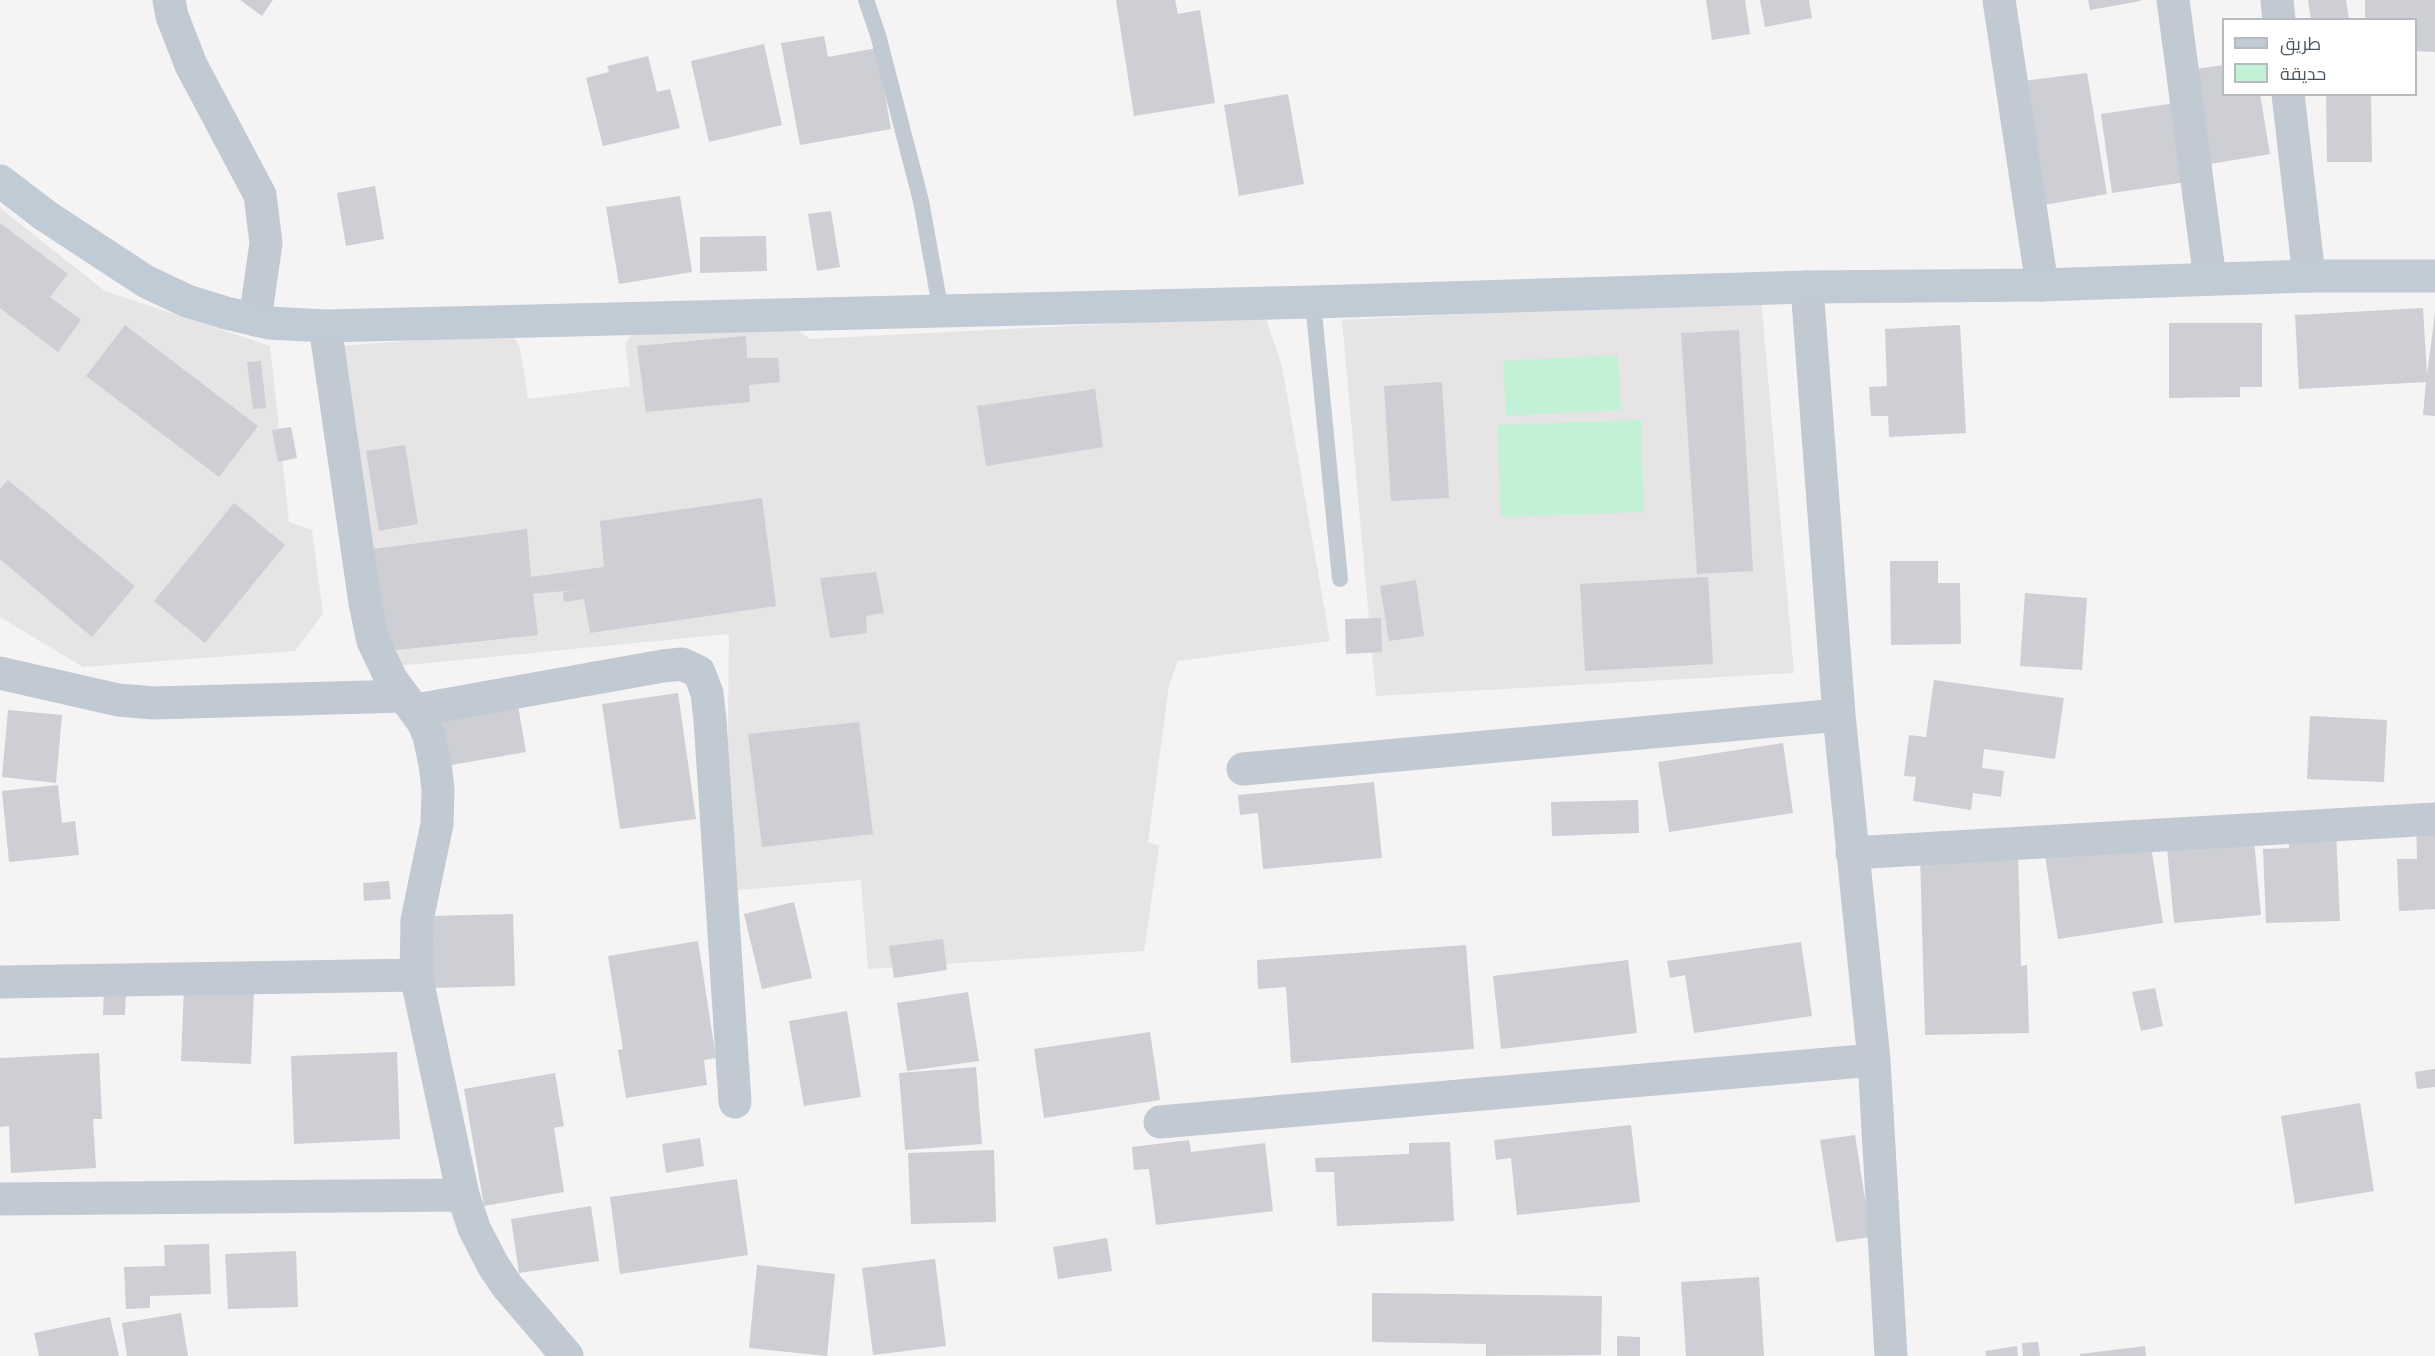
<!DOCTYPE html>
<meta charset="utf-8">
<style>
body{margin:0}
#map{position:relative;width:2435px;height:1356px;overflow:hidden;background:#f5f3f3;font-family:"Archivo Narrow",Cairo,sans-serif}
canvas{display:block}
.legend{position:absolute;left:2222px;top:18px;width:195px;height:78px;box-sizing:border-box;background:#fff;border:2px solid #b7bbc0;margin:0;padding:8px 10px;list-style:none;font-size:18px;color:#4a5661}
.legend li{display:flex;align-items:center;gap:12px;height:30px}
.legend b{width:30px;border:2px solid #b7bbc0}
</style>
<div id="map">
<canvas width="2435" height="1356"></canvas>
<ul class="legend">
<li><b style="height:8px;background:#c1cbd6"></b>طريق</li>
<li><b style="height:16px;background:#c3f1d5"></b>حديقة</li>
</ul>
</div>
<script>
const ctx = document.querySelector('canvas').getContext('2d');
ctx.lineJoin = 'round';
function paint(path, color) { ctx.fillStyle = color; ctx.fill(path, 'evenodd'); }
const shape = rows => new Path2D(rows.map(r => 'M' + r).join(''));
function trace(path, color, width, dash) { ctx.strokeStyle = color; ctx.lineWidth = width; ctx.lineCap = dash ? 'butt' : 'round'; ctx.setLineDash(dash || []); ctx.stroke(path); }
paint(shape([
 [0,208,105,291,270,346,289,522,312,530,323,614,295,651,83,667,0,617],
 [1761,299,1794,673,1376,696,1342,320],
 [1265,316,1282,366,1330,641,1178,661,1169,685,1148,842,1159,846,1144,951,868,969,861,880,726,891,729,634,386,667,339,346,512,333,520,348,528,399,630,386,625,344,631,335,789,324,810,339]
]), '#e6e4e5');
paint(shape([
 [1618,355,1621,410,1506,416,1503,361],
 [1641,420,1644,512,1501,517,1497,425]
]), '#c3f1d5');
paint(shape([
 [240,0,273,0,262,16],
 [1116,0,1175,0,1178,14,1200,10,1215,103,1134,116],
 [1706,0,1745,0,1750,34,1712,40],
 [1760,0,1809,0,1812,18,1765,27],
 [2088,0,2140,0,2141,1,2090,10],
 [2308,0,2346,0,2349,20,2311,20],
 [2365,0,2435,0,2435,52,2416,51,2416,20,2365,20],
 [824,36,828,57,877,48,891,129,800,145,781,43],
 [764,44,782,125,709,142,691,61],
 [648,56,657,92,670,89,680,128,603,146,586,78,609,72,607,66],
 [2224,65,2224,94,2260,94,2270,154,2210,164,2195,69],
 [2087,73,2107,194,2044,205,2023,81],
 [1288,94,1304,184,1239,196,1224,105],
 [2326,94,2371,94,2372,162,2327,162],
 [2175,103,2186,182,2112,193,2101,114],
 [375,186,384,239,346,246,337,193],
 [680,196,692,272,619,284,606,207],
 [831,211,840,267,817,271,808,214],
 [0,223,68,274,50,297,81,320,58,352,0,308],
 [766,236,767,271,700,273,700,237],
 [2423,308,2427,375,2435,313,2435,416,2423,415,2426,382,2299,389,2295,315],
 [2169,323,2262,323,2262,387,2240,387,2240,397,2169,398],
 [125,325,258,426,219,477,86,376],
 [1960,325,1966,433,1889,437,1888,416,1871,416,1869,387,1887,386,1885,329],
 [1739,330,1753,571,1697,574,1681,333],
 [746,336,747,358,778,358,780,382,749,385,750,402,646,412,637,346],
 [261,361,266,408,253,409,247,362],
 [1442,382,1449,498,1391,501,1384,386],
 [1095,389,1103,447,986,466,977,406],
 [291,427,297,458,278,462,272,430],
 [405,445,418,524,379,531,366,451],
 [8,480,135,586,92,637,0,559,0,489],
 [762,498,776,606,590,633,584,599,564,602,563,592,575,590,533,594,538,635,378,652,365,550,527,529,531,577,604,567,600,521],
 [234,503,285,545,205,643,154,601],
 [1890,561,1938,561,1938,583,1960,583,1961,644,1891,645],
 [876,572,884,613,866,616,867,633,830,638,820,578],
 [1708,577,1713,664,1585,671,1580,584],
 [1416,580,1424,636,1389,641,1380,586],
 [2025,593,2087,598,2082,670,2020,666],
 [1381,618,1382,652,1346,654,1345,619],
 [1934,680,2064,698,2055,759,1984,749,1982,768,2004,771,2001,797,1973,793,1971,810,1913,801,1916,777,1904,776,1909,735,1926,737],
 [678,693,696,819,620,829,602,704],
 [517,700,526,752,446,766,437,713],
 [8,710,62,715,56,783,2,777],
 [2310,716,2387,720,2384,782,2307,779],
 [859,722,873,834,762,847,748,734],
 [1783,743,1793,813,1669,832,1658,762],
 [1374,782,1382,858,1263,869,1258,813,1240,815,1238,795],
 [58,785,62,823,75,821,79,855,9,862,2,791],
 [1638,800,1639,833,1552,836,1551,802],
 [2435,822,2435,909,2399,911,2397,859,2417,859,2416,823],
 [2336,831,2340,921,2266,923,2263,849,2289,848,2289,833],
 [2254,839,2261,915,2174,923,2167,848],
 [2150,840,2163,923,2058,939,2045,856],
 [2018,851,2021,966,2027,965,2029,1033,1925,1035,1920,854],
 [389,881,391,899,364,901,363,883],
 [794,902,812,978,762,989,744,914],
 [513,914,515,986,428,988,426,916],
 [943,939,947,970,894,978,889,946],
 [698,941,716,1058,704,1060,707,1085,626,1098,618,1050,623,1049,608,956],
 [1801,942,1812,1016,1694,1033,1685,975,1670,978,1667,961],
 [1466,945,1474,1049,1291,1063,1286,987,1258,989,1257,960],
 [1628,960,1637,1033,1501,1049,1493,976],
 [184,987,254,990,251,1064,181,1061],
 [2155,988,2163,1026,2141,1031,2132,992],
 [104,990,126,991,125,1015,103,1015],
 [968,992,979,1061,907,1071,897,1003],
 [847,1011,861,1097,804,1106,789,1021],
 [1150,1032,1160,1100,1044,1118,1034,1049],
 [397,1052,400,1139,294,1144,291,1056],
 [99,1053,102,1119,93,1119,96,1168,11,1173,9,1126,0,1127,0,1058],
 [976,1067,982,1144,905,1150,899,1073],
 [2435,1069,2435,1087,2417,1089,2415,1072],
 [555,1073,564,1126,554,1128,564,1192,484,1206,464,1089],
 [2360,1103,2374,1191,2295,1204,2281,1116],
 [1631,1125,1640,1202,1517,1215,1511,1158,1496,1160,1494,1140],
 [1855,1135,1871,1237,1836,1242,1820,1140],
 [700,1138,704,1166,666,1173,662,1144],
 [1189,1140,1191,1152,1265,1143,1273,1211,1156,1225,1149,1169,1134,1170,1132,1147],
 [1450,1142,1454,1221,1337,1226,1334,1172,1316,1172,1315,1158,1409,1154,1409,1143],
 [994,1150,996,1222,911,1224,908,1153],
 [737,1179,748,1255,620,1274,610,1197],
 [591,1206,599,1261,519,1273,511,1219],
 [1107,1238,1112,1271,1058,1279,1053,1247],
 [209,1244,211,1294,150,1296,150,1308,126,1309,124,1267,165,1266,164,1245],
 [296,1251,298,1307,228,1309,225,1254],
 [935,1259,946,1346,873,1355,862,1268],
 [757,1265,835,1274,827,1356,749,1348],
 [1759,1277,1764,1356,1686,1356,1681,1282],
 [1372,1293,1602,1296,1601,1355,1486,1356,1486,1344,1372,1342],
 [181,1313,188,1356,127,1356,122,1323],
 [110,1317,119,1356,39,1356,34,1333],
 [1617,1336,1640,1337,1640,1356,1617,1356],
 [2038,1342,2040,1356,2023,1356,2022,1343],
 [2017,1346,2018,1356,1986,1356,1985,1351],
 [2145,1346,2146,1356,2080,1356,2080,1354]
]), '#cdcfd5');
trace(shape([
 [866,0,878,35,921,201,941,312],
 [1313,302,1340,579]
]), '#c1cad2', 16);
trace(shape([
 [169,0,172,16,191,65,260,195,266,243,255,320],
 [1999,0,2042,285],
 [2173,0,2210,279],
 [2277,0,2279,20],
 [2288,94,2309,276],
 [1807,287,1839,715,1874,1060,1891,1356],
 [325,326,365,603,373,641,391,679,423,722,429,736,435,764,438,789,437,824,417,920,416,975,463,1195,474,1228,493,1265,507,1286,567,1356],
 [0,673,118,700,154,703,403,696],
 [416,710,663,666,682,664,699,672,707,693,710,720,735,1102],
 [1243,769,1839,715],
 [1852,853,2435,819],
 [0,982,416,975],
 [1160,1122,1874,1060],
 [0,1199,463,1195]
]), '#c1cad2', 33);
trace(shape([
 [0,181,46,216,145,281,187,301,226,313,269,323,325,326,1313,302,1807,287,2042,285,2309,276,2435,276]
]), '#c1cbd6', 33);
</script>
